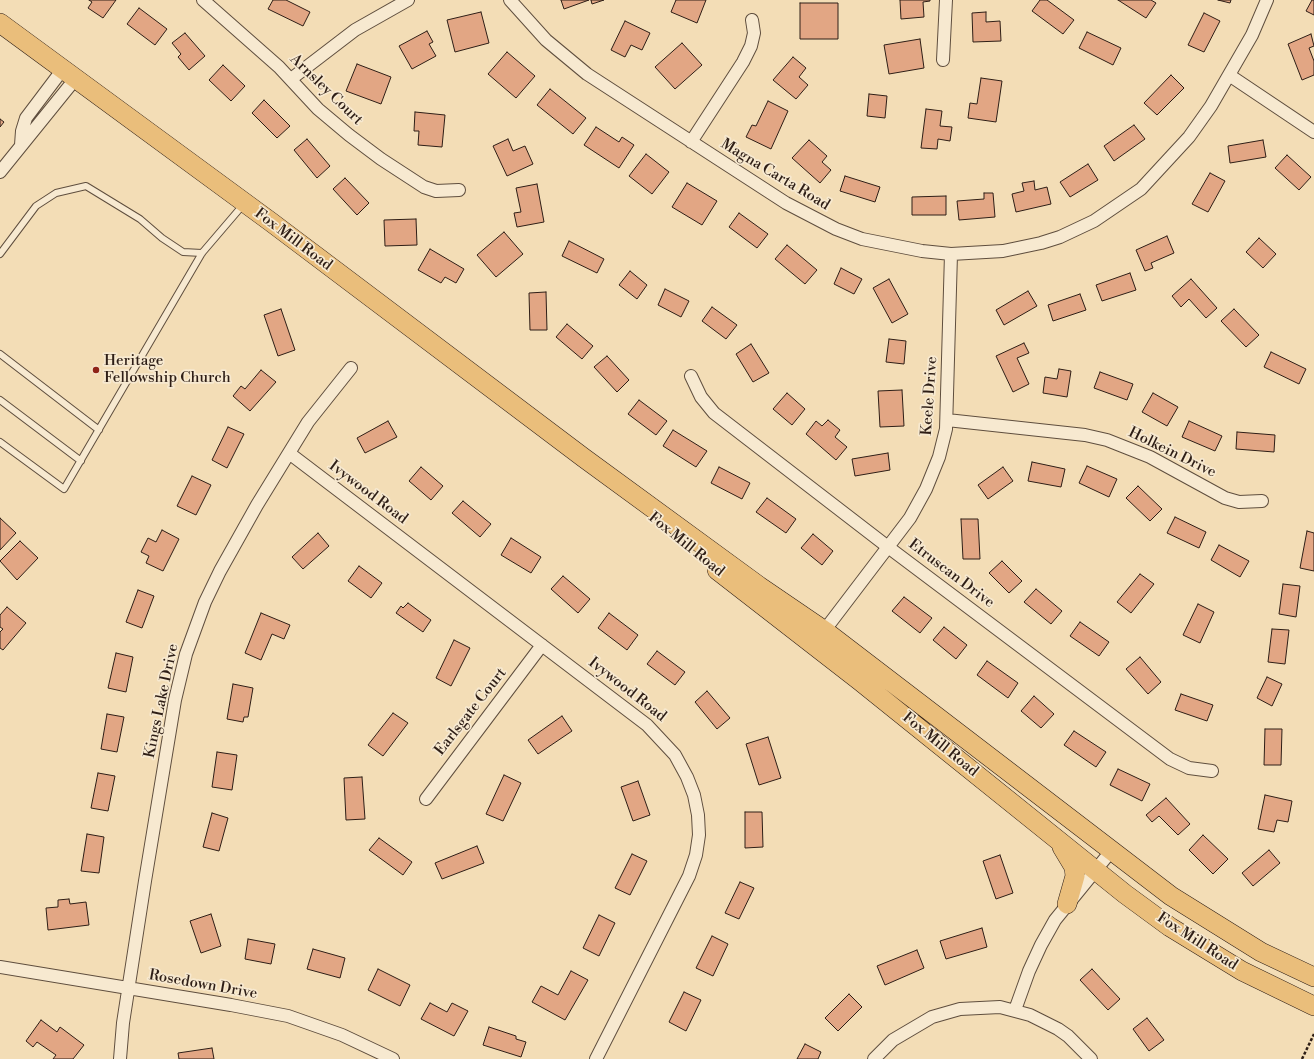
<!DOCTYPE html>
<style>
body{margin:0}
canvas{display:block;background:#f3ddb6}
</style>
<canvas width="1314" height="1059"></canvas>
<script>
const ctx = document.querySelector('canvas').getContext('2d');
ctx.lineJoin = 'round';
function paint(path, color) { ctx.fillStyle = color; ctx.fill(path, 'evenodd'); }
const shape = rows => new Path2D(rows.map(r => 'M' + r).join(''));
function trace(path, color, width, dash) { ctx.strokeStyle = color; ctx.lineWidth = width; ctx.lineCap = dash ? 'butt' : 'round'; ctx.setLineDash(dash || []); ctx.stroke(path); }
function drawText(font, color, halo, rows, align = 'center') {
  ctx.font = font + ' "Libre Bodoni",serif'; ctx.lineWidth = 3.5; ctx.setLineDash([]); ctx.textBaseline = 'middle'; ctx.strokeStyle = halo; ctx.fillStyle = color; for (const [text, x, y, turn = 0] of rows) {
    ctx.save(); ctx.translate(x, y); ctx.rotate((+turn || 0) * Math.PI / 180); ctx.textAlign = isNaN(turn) ? turn : align; if (halo) ctx.strokeText(text, 0, 0); ctx.fillText(text, 0, 0); ctx.restore();
  }
}
const building = shape([
 [89,0,116,0,103,18,88,8,92,2,89,0],
 [273,0,286,0,310,12,303,26,268,9,273,0],
 [561,0,589,0,564,9,561,0],
 [591,0,604,0,592,4,591,0],
 [676,0,706,0,697,23,671,12,676,0],
 [900,0,930,0,930,1,923,2,924,17,901,19,900,0],
 [1040,0,1047,0,1074,20,1063,34,1032,11,1040,0],
 [1118,0,1151,0,1156,3,1146,18,1118,0],
 [1218,0,1231,0,1230,3,1218,0],
 [1312,0,1314,0,1314,15,1306,11,1312,0],
 [800,3,838,3,838,39,800,39,800,3],
 [139,8,167,29,155,45,127,24,139,8],
 [481,12,489,43,455,52,447,20,481,12],
 [986,12,986,22,1000,21,1001,41,973,42,972,13,986,12],
 [1204,13,1220,21,1204,52,1188,45,1204,13],
 [625,21,650,33,642,50,631,45,625,57,611,50,625,21],
 [427,31,433,42,429,44,436,56,412,69,399,46,427,31],
 [1087,32,1121,48,1113,65,1079,48,1087,32],
 [185,33,205,56,189,70,178,57,181,54,172,43,185,33],
 [1311,34,1314,46,1309,48,1314,61,1314,75,1302,80,1288,44,1311,34],
 [920,39,924,68,889,74,884,45,920,39],
 [682,43,702,65,675,89,655,67,682,43],
 [507,52,535,76,516,98,488,74,507,52],
 [793,57,806,68,799,77,808,85,796,99,773,80,793,57],
 [357,64,391,77,381,104,346,91,357,64],
 [223,65,245,86,231,101,209,80,223,65],
 [1171,75,1184,88,1157,115,1144,103,1171,75],
 [981,78,1002,81,996,122,968,118,970,103,977,104,981,78],
 [550,89,586,118,573,134,537,105,550,89],
 [869,94,887,96,885,118,867,116,869,94],
 [264,100,290,126,277,138,252,113,264,100],
 [768,101,788,111,771,149,746,137,752,125,756,126,768,101],
 [926,109,942,111,940,126,952,127,950,141,938,139,937,149,921,148,926,109],
 [415,112,445,115,442,147,418,145,419,131,414,131,415,112],
 [0,119,4,122,0,127,0,119],
 [1134,125,1145,139,1114,161,1104,146,1134,125],
 [596,127,619,142,622,137,634,145,619,168,584,145,596,127],
 [307,139,330,166,317,178,294,150,307,139],
 [508,139,513,151,525,146,533,164,507,176,493,146,508,139],
 [809,140,827,156,822,162,831,170,820,183,792,158,809,140],
 [1263,140,1266,157,1230,163,1228,146,1263,140],
 [646,154,669,172,652,194,629,176,646,154],
 [1287,155,1311,177,1299,190,1275,168,1287,155],
 [1088,164,1098,180,1070,197,1060,182,1088,164],
 [1210,173,1225,181,1208,212,1192,204,1210,173],
 [845,176,880,187,875,202,840,191,845,176],
 [345,178,369,203,357,215,333,189,345,178],
 [1034,181,1035,190,1047,187,1051,204,1016,212,1012,194,1024,191,1022,183,1034,181],
 [687,183,717,201,702,225,672,207,687,183],
 [537,184,544,222,517,227,514,213,521,212,516,188,537,184],
 [984,193,993,193,995,217,959,220,957,201,984,199,984,193],
 [946,196,946,215,912,215,912,197,946,196],
 [739,213,768,234,757,248,729,227,739,213],
 [416,219,417,245,385,246,384,220,416,219],
 [504,232,523,254,496,277,477,255,504,232],
 [1167,236,1174,253,1151,263,1153,268,1145,271,1136,250,1167,236],
 [1259,238,1276,254,1263,268,1246,252,1259,238],
 [569,241,604,259,597,273,562,256,569,241],
 [787,245,817,270,805,284,775,259,787,245],
 [430,249,464,269,456,283,445,277,441,283,418,270,430,249],
 [841,268,862,279,854,294,834,284,841,268],
 [630,271,647,285,637,299,619,285,630,271],
 [1130,273,1136,290,1102,301,1096,285,1130,273],
 [889,279,908,314,892,323,873,288,889,279],
 [1191,279,1217,308,1206,318,1189,299,1181,307,1172,296,1191,279],
 [665,289,689,301,681,317,658,305,665,289],
 [1028,291,1037,306,1004,325,996,310,1028,291],
 [546,292,547,330,530,330,529,293,546,292],
 [1080,294,1086,310,1053,321,1048,305,1080,294],
 [712,307,737,325,726,339,702,321,712,307],
 [281,309,295,350,278,356,264,315,281,309],
 [1234,309,1259,335,1246,347,1221,321,1234,309],
 [567,324,593,346,582,359,556,337,567,324],
 [889,339,906,341,904,364,886,362,889,339],
 [1024,343,1029,353,1017,358,1029,384,1013,392,996,356,1024,343],
 [751,344,769,373,753,382,736,354,751,344],
 [1271,352,1306,369,1299,384,1264,367,1271,352],
 [607,356,629,380,617,392,594,367,607,356],
 [1059,369,1071,371,1067,397,1043,393,1045,377,1057,379,1059,369],
 [261,370,276,382,250,411,233,396,241,386,245,389,261,370],
 [1100,372,1133,384,1127,400,1094,388,1100,372],
 [902,390,904,426,880,427,878,391,902,390],
 [787,393,805,409,792,425,773,409,787,393],
 [1153,393,1178,407,1167,426,1142,412,1153,393],
 [639,400,667,421,656,435,628,414,639,400],
 [828,420,840,430,835,437,847,447,836,460,806,434,816,421,822,426,828,420],
 [388,421,397,437,365,453,357,438,388,421],
 [1189,421,1222,436,1215,451,1182,437,1189,421],
 [228,427,244,434,227,468,212,460,228,427],
 [673,430,707,451,696,467,663,446,673,430],
 [1237,432,1275,435,1274,452,1236,449,1237,432],
 [888,453,890,470,855,476,852,459,888,453],
 [1032,462,1065,469,1061,487,1028,481,1032,462],
 [1087,466,1117,479,1109,497,1079,483,1087,466],
 [421,467,443,486,431,500,409,481,421,467],
 [719,467,750,483,742,499,711,483,719,467],
 [1003,467,1013,481,988,499,978,485,1003,467],
 [192,476,211,485,196,515,177,506,192,476],
 [1138,486,1162,509,1150,521,1126,498,1138,486],
 [767,498,796,519,786,533,756,512,767,498],
 [463,501,491,524,480,537,452,513,463,501],
 [1175,517,1206,532,1199,548,1167,533,1175,517],
 [0,518,16,533,0,550,0,518],
 [961,519,978,519,980,559,963,559,961,519],
 [162,530,179,539,163,571,146,563,149,556,141,552,148,538,156,542,162,530],
 [1307,531,1314,533,1314,571,1300,568,1307,531],
 [318,533,329,546,303,569,292,557,318,533],
 [813,534,833,551,822,565,801,548,813,534],
 [511,538,541,557,531,573,501,555,511,538],
 [20,541,38,558,17,580,0,561,20,541],
 [1219,545,1249,561,1240,577,1211,560,1219,545],
 [1002,561,1022,581,1009,593,989,573,1002,561],
 [359,566,382,583,371,598,348,581,359,566],
 [1140,574,1154,584,1131,613,1117,602,1140,574],
 [563,576,590,599,578,613,551,589,563,576],
 [1283,584,1300,586,1296,617,1279,614,1283,584],
 [1036,589,1062,611,1051,624,1024,602,1036,589],
 [138,590,154,596,142,628,126,622,138,590],
 [904,597,932,618,920,633,892,611,904,597],
 [408,603,431,620,423,632,396,613,401,606,403,608,408,603],
 [1198,604,1214,612,1200,643,1183,635,1198,604],
 [7,607,26,623,3,650,0,648,0,632,3,629,0,627,0,615,7,607],
 [261,613,290,625,284,639,272,634,261,660,245,653,261,613],
 [609,613,638,635,627,650,598,628,609,613],
 [1080,622,1109,642,1099,656,1070,636,1080,622],
 [944,627,967,645,956,659,933,640,944,627],
 [1272,629,1289,630,1285,664,1268,662,1272,629],
 [454,640,470,648,451,686,436,678,454,640],
 [657,651,685,672,675,685,647,664,657,651],
 [116,653,133,657,126,692,108,688,116,653],
 [1140,657,1161,682,1148,694,1126,669,1140,657],
 [987,661,1018,683,1008,698,977,675,987,661],
 [1267,677,1282,684,1272,706,1257,698,1267,677],
 [233,684,253,688,248,717,244,717,243,722,227,719,233,684],
 [707,691,730,718,717,729,695,702,707,691],
 [1181,694,1213,705,1207,721,1175,710,1181,694],
 [1034,696,1054,714,1041,728,1021,711,1034,696],
 [393,713,408,723,383,756,368,745,393,713],
 [107,714,124,717,117,752,101,749,107,714],
 [562,716,572,731,538,754,528,740,562,716],
 [1265,729,1282,729,1281,765,1264,765,1265,729],
 [1074,731,1106,752,1096,767,1064,745,1074,731],
 [768,737,781,778,759,785,746,744,768,737],
 [217,752,237,755,232,790,212,787,217,752],
 [1118,769,1150,784,1142,801,1110,785,1118,769],
 [98,773,115,776,108,811,91,808,98,773],
 [504,775,521,783,503,821,486,814,504,775],
 [362,777,365,819,346,820,344,778,362,777],
 [638,781,650,815,633,821,621,787,638,781],
 [1265,795,1292,801,1288,822,1277,820,1274,832,1258,829,1265,795],
 [1166,798,1190,824,1178,835,1159,816,1152,822,1146,815,1166,798],
 [745,812,762,812,763,847,745,848,745,812],
 [212,813,228,818,219,851,203,847,212,813],
 [87,834,104,837,99,873,81,871,87,834],
 [1203,835,1228,859,1213,874,1189,850,1203,835],
 [379,838,412,862,403,875,369,850,379,838],
 [477,846,484,863,442,879,435,863,477,846],
 [1269,850,1280,863,1253,886,1242,873,1269,850],
 [632,854,647,861,630,895,615,888,632,854],
 [1000,855,1013,893,996,899,983,861,1000,855],
 [740,882,754,888,739,919,725,913,740,882],
 [69,899,70,904,86,902,89,925,48,930,46,908,58,907,58,900,69,899],
 [211,914,221,946,201,953,190,921,211,914],
 [599,915,615,923,599,956,583,948,599,915],
 [982,928,987,947,946,959,940,941,982,928],
 [712,936,728,944,713,976,696,968,712,936],
 [248,939,275,944,271,964,245,959,248,939],
 [313,949,345,958,340,978,307,969,313,949],
 [917,950,924,968,885,985,877,966,917,950],
 [378,969,410,985,400,1006,368,990,378,969],
 [1092,969,1120,999,1108,1010,1080,980,1092,969],
 [571,971,588,980,565,1020,532,1002,541,986,558,995,571,971],
 [684,992,701,1000,686,1031,669,1022,684,992],
 [849,994,862,1007,838,1031,825,1018,849,994],
 [430,1003,447,1012,452,1003,468,1011,454,1036,421,1019,430,1003],
 [1147,1018,1164,1040,1149,1051,1133,1029,1147,1018],
 [41,1020,57,1032,60,1027,84,1045,73,1059,53,1059,56,1055,37,1042,33,1047,26,1041,41,1020],
 [489,1027,516,1036,516,1039,526,1042,521,1057,483,1045,489,1027],
 [805,1044,821,1052,818,1059,797,1059,805,1044],
 [212,1048,214,1059,179,1059,178,1053,212,1048]
]);
paint(building, '#e2a684');
trace(building, '#2e1e16', 1);
const lane = shape([
 [0,254,36,206,56,193,86,186,140,219,162,238,183,252,202,253],
 [0,354,99,430],
 [0,400,81,461],
 [0,442,64,489,202,253,243,205]
]);
const street = shape([
 [203,0,279,67,318,109,349,135,381,159,424,187,436,191,459,190],
 [510,0,546,40,587,74,786,203,836,229,862,239,922,251,951,254,1003,251,1041,243,1060,237,1094,221,1141,189,1189,137,1211,106,1252,35,1267,0],
 [943,60,946,0],
 [1229,75,1314,132],
 [291,79,355,30,408,0],
 [691,142,743,62,751,46,754,33,752,20],
 [21,145,22,131,26,118,63,69],
 [0,172,76,78],
 [691,376,701,397,714,413,888,547,1170,759,1189,768,1212,771],
 [947,420,1085,435,1107,440,1150,457,1225,498,1239,502,1262,501],
 [289,453,647,725,675,755,687,777,694,795,698,815,699,835,696,855,689,876,596,1059],
 [821,635,910,518,926,489,939,457,946,429,951,254],
 [426,799,542,645],
 [0,967,231,1005,288,1016,342,1035,393,1059],
 [1015,1010,1029,971,1041,945,1055,920,1112,850],
 [120,1059,123,1023,145,881,175,700,186,654,205,602,220,571,257,505,308,422,351,368],
 [874,1059,893,1040,932,1017,960,1009,1000,1007,1030,1015,1058,1029,1068,1036,1091,1059]
]);
const primary = shape([
 [0,23,271,222,584,458,759,586,825,631,1171,896,1261,952,1314,977],
 [717,570,860,681,1125,894,1170,927,1242,971,1314,1006],
 [1062,847,1074,867,1075,876,1067,904]
]);
trace(lane, '#5f4e3e', 8);
trace(street, '#5f4e3e', 14);
trace(primary, '#2e1e16', 20);
trace(shape([
 [1302,1059,1314,1034]
]), '#2e1e16', 2.5, [3, 2]);
trace(lane, '#f7e9d0', 6);
trace(street, '#f7e9d0', 12);
trace(primary, '#eabe7b', 19);
for (const [x, y, r, color] of [
 [96,370,4,"#8f2418"]
]) { const dot = new Path2D(); dot.arc(x, y, r, 0, 2 * Math.PI); ctx.fillStyle = color; ctx.fill(dot); trace(dot, '#f7e9d0', 1.5); }
drawText('15px', '#2e1e16', '#f7e9d0', [
 ["Arnsley Court",326,90,44],
 ["Magna Carta Road",775,175,31],
 ["Fox Mill Road",293,240,37],
 ["Keele Drive",930,396,-86],
 ["Holkein Drive",1172,453,26],
 ["Ivywood Road",368,493,37],
 ["Fox Mill Road",686,545,39],
 ["Etruscan Drive",951,574,37],
 ["Ivywood Road",627,690,38],
 ["Kings Lake Drive",162,701,-78],
 ["Earlsgate Court",471,712,-52],
 ["Fox Mill Road",940,745,39],
 ["Fox Mill Road",1197,942,33],
 ["Rosedown Drive",203,985,10]
]);
drawText('15px', '#2e1e16', '#f7e9d0', [
 ["Heritage",104,361],
 ["Fellowship Church",104,378]
], 'left');
</script>
